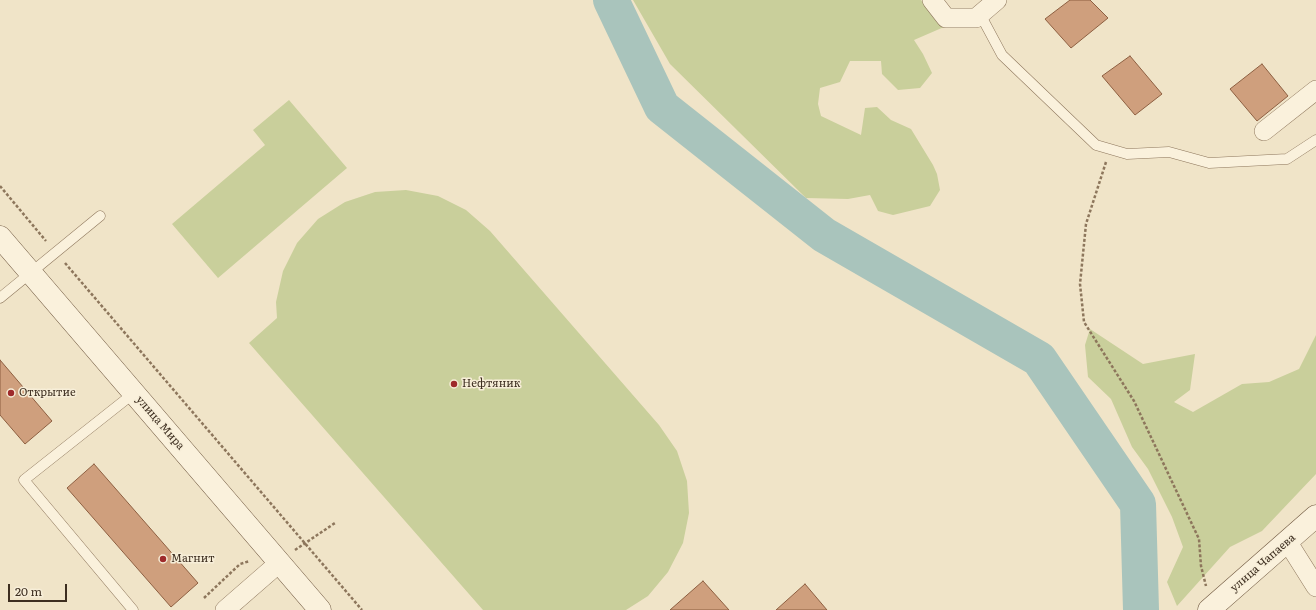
<!DOCTYPE html>
<meta charset="utf-8">
<style>
body{margin:0}
#map{position:relative;width:1316px;height:610px;overflow:hidden;background:#f0e4c8;font-family:Literata,serif}
canvas{display:block}
.scale{position:absolute;left:8px;top:584px;width:59px;height:18px;box-sizing:border-box;border:2px solid #3d2e20;border-top:0;padding-left:5px;font-size:12px;line-height:14px;white-space:nowrap;color:#3d2e20;-webkit-text-stroke:3px #f7eed8;paint-order:stroke}
</style>
<div id="map">
<canvas width="1316" height="610"></canvas>
<div class="scale">20 m</div>
</div>
<script>
const ctx = document.querySelector('canvas').getContext('2d');
ctx.lineJoin = 'round';
function paint(path, color) { ctx.fillStyle = color; ctx.fill(path, 'evenodd'); }
const shape = rows => new Path2D(rows.map(r => 'M' + r).join(''));
function trace(path, color, width, dash) { ctx.strokeStyle = color; ctx.lineWidth = width; ctx.lineCap = dash ? 'butt' : 'round'; ctx.setLineDash(dash || []); ctx.stroke(path); }
function drawText(font, color, halo, rows, align = 'center') {
  ctx.font = font + ' Literata,serif'; ctx.lineWidth = 3; ctx.setLineDash([]); ctx.textBaseline = 'middle'; ctx.strokeStyle = halo; ctx.fillStyle = color; for (const [text, x, y, turn = 0] of rows) {
    ctx.save(); ctx.translate(x, y); ctx.rotate((+turn || 0) * Math.PI / 180); ctx.textAlign = isNaN(turn) ? turn : align; if (halo) ctx.strokeText(text, 0, 0); ctx.fillText(text, 0, 0); ctx.restore();
  }
}
paint(shape([
 [633,0,921,0,944,27,914,40,923,54,932,73,920,88,898,90,882,74,881,61,850,61,840,82,820,88,818,104,821,116,861,135,865,108,877,107,891,120,911,129,933,165,937,174,940,190,930,206,893,215,878,211,870,195,848,199,806,198,670,64],
 [289,100,347,168,218,278,172,224,265,145,253,130],
 [406,190,438,196,466,210,490,231,659,425,677,451,687,481,689,513,683,543,668,572,648,596,626,610,483,610,249,343,277,318,276,302,283,271,297,243,318,219,345,202,375,192],
 [1090,329,1143,364,1195,354,1190,390,1174,402,1193,412,1242,384,1269,382,1299,369,1316,335,1316,474,1262,531,1230,547,1177,606,1167,582,1183,547,1172,517,1148,469,1132,447,1111,399,1088,377,1085,345]
]), '#c9cf9b');
trace(shape([
 [611,0,662,107,824,235,1039,359,1138,504,1141,610]
]), '#a9c4bc', 36);
const building = shape([
 [1070,0,1090,0,1108,18,1071,48,1045,19,1070,0],
 [1130,56,1162,94,1135,115,1102,76,1130,56],
 [1262,64,1288,96,1257,121,1230,89,1262,64],
 [0,360,52,421,25,444,0,415,0,360],
 [94,464,198,583,171,607,67,488,94,464],
 [703,581,729,610,670,610,703,581],
 [805,584,827,610,776,610,805,584]
]);
paint(building, '#cf9f7d');
trace(building, '#8d5f41', 1);
const lane = shape([
 [980,14,1002,55,1096,145,1127,154,1169,152,1209,163,1287,159,1316,140],
 [0,298,100,216],
 [133,610,24,480,134,393]
]);
const street = shape([
 [932,0,946,18,976,18,997,0],
 [1264,131,1316,90],
 [1287,541,1316,587],
 [225,610,279,563]
]);
const secondary = shape([
 [0,237,320,610],
 [1209,610,1316,516]
]);
trace(lane, '#8d765c', 11);
trace(street, '#8d765c', 20);
trace(secondary, '#6f573f', 23);
trace(shape([
 [1106,162,1086,224,1080,284,1084,322,1134,401,1199,539,1201,566,1206,586],
 [0,186,46,241],
 [65,263,362,610],
 [295,550,335,523],
 [204,598,240,564,250,561]
]), '#8d765c', 2.5, [3, 2]);
trace(lane, '#faf1dc', 10);
trace(street, '#faf1dc', 19);
trace(secondary, '#faf1dc', 22);
for (const [x, y, r, color] of [
 [454,384,4,"#9e2a2b"],
 [11,393,4,"#9e2a2b"],
 [163,559,4,"#9e2a2b"]
]) { const dot = new Path2D(); dot.arc(x, y, r, 0, 2 * Math.PI); ctx.fillStyle = color; ctx.fill(dot); trace(dot, '#f7eed8', 1.5); }
drawText('11px', '#3d2e20', '#f7eed8', [
 ["Нефтяник",462,384],
 ["Открытие",19,393],
 ["Магнит",171,559]
], 'left');
drawText('11px', '#3d2e20', '#f7eed8', [
 ["улица Мира",160,423,49],
 ["улица Чапаева",1263,563,-41]
]);
</script>
